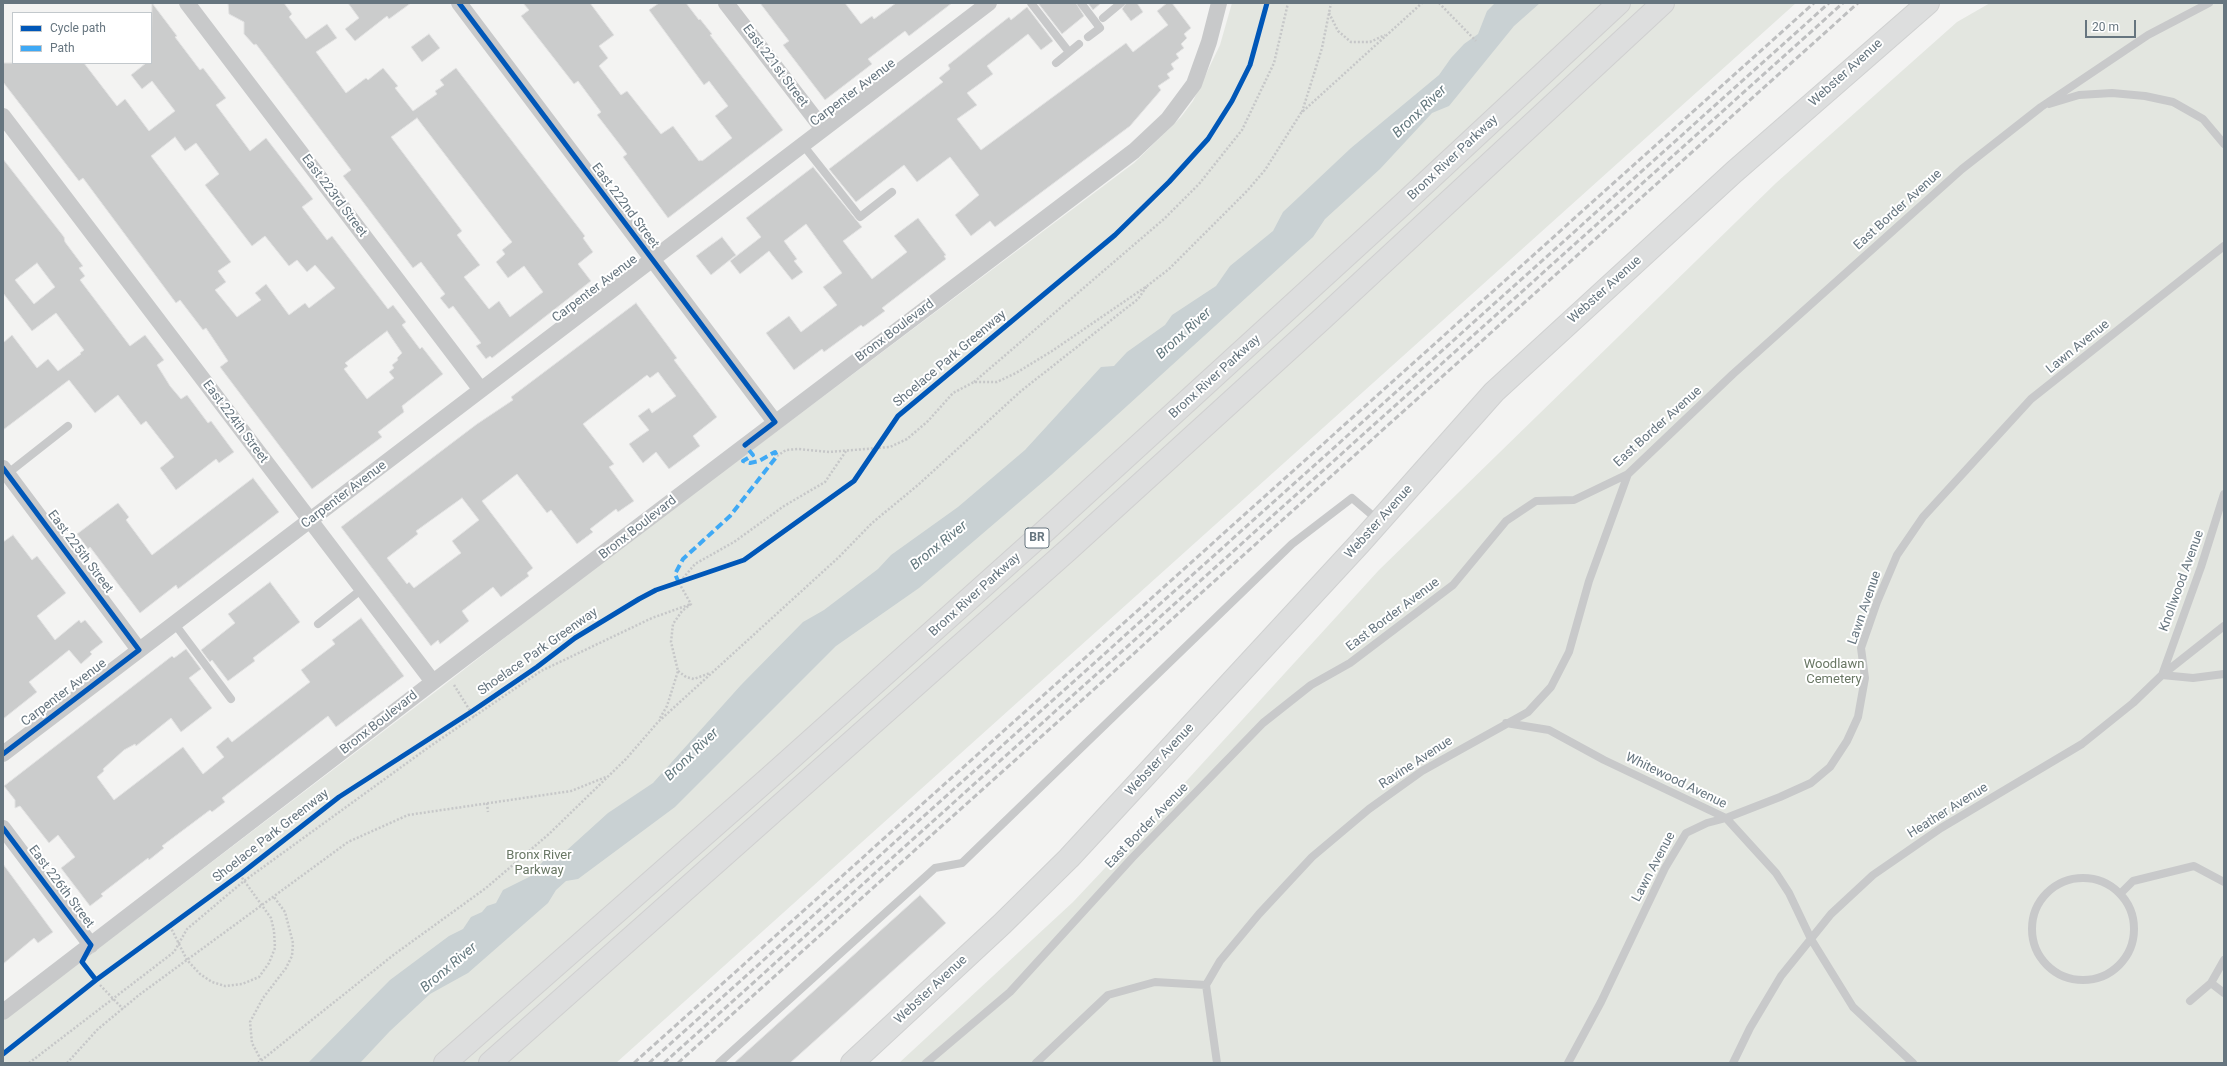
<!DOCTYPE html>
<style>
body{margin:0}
#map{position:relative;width:2227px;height:1066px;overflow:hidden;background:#f3f3f2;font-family:Roboto,sans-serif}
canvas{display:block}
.frame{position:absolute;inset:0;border:4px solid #66757f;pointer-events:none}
.legend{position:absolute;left:12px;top:12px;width:140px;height:52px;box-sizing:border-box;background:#fff;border:1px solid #c2c8cc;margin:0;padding:5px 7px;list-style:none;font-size:12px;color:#66757f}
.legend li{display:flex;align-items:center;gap:8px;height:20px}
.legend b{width:20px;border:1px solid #c2c8cc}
.scale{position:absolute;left:2085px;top:20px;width:51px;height:18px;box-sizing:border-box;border:2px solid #66757f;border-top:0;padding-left:5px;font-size:12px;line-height:14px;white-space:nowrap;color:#66757f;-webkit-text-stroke:3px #fff;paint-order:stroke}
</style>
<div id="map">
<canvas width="2227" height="1066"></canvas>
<div class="frame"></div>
<ul class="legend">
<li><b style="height:5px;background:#0057b8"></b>Cycle path</li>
<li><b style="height:5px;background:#3fa9f5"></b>Path</li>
</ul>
<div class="scale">20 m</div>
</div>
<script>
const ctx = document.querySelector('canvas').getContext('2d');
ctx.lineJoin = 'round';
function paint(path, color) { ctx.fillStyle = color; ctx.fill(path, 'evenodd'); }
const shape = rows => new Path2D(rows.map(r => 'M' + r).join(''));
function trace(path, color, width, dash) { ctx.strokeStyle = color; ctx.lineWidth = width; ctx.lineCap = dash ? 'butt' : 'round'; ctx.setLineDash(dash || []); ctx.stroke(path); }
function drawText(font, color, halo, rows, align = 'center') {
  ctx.font = font + ' Roboto,sans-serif'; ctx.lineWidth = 4; ctx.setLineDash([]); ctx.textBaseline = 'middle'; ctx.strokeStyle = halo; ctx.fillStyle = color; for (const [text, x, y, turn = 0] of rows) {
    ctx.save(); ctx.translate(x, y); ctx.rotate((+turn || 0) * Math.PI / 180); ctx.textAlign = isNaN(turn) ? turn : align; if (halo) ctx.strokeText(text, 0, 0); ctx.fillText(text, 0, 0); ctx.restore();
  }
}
paint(shape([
 [1232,3,1796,3,616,1063,3,1063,3,1021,439,689,580,579,1134,163,1181,117,1193,101,1220,45],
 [1990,3,2224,3,2224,1063,899,1063,1073,902,1169,800,1379,570,1776,183,1957,22]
]), '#e3e6e0');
paint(shape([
 [1495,3,1540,3,1514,26,1449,106,1432,113,1380,169,1325,219,1313,237,1051,475,919,588,836,646,675,807,578,879,566,881,556,890,548,903,468,973,430,994,390,1031,360,1063,308,1063,390,980,449,936,463,929,471,917,482,912,487,906,496,903,503,890,531,876,544,860,566,851,608,813,653,783,741,685,803,622,824,610,878,569,891,555,958,507,1025,450,1101,367,1114,366,1127,352,1165,325,1172,315,1216,286,1230,266,1273,231,1283,212,1351,148,1439,75,1451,58,1464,44,1478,34,1487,11]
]), '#c9d1d3');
const building = shape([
 [152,3,177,36,175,37,200,70,203,68,226,98,216,105,250,151,266,138,313,199,302,207,327,240,332,236,388,309,393,305,406,322,402,325,420,349,422,347,443,374,402,406,404,412,378,432,382,437,312,489,220,367,228,361,206,328,203,330,180,300,176,303,83,178,79,181,3,82,3,63,84,63,117,106,125,99,149,131,175,111,152,81,142,89,131,75,146,63,151,63,152,3],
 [175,137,185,151,196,143,219,174,205,185,252,246,265,236,289,266,297,260,307,272,315,265,335,288,309,308,305,303,289,315,266,284,255,293,261,300,237,317,215,290,226,282,218,271,231,262,151,156,175,137],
 [387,331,402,353,397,358,398,360,392,365,394,368,389,372,394,378,367,399,344,369,348,366,345,363,387,331],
 [228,3,284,3,292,14,289,17,306,39,327,24,337,38,316,52,346,93,366,78,368,80,383,68,398,86,395,88,413,111,437,94,435,91,444,85,440,80,456,68,585,236,583,238,593,252,578,264,591,281,492,358,490,356,486,359,476,346,481,343,453,306,449,309,440,298,445,294,421,262,413,268,357,194,343,176,351,170,256,44,254,45,244,34,244,22,229,14,228,3],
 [417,118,512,242,502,250,505,254,496,262,508,278,524,266,543,292,510,317,499,301,489,309,464,277,480,265,457,235,462,231,391,137,417,118],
 [348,3,411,3,389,19,387,16,355,41,345,29,359,18,348,3],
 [523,3,590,3,614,35,599,46,608,58,599,66,621,95,627,91,661,134,673,126,699,161,701,160,702,161,732,138,715,116,728,106,709,81,704,85,649,10,659,3,686,3,699,20,700,19,712,34,710,35,783,130,668,218,623,157,627,154,597,115,601,112,578,81,574,84,521,16,529,10,523,3],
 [760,3,845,3,861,24,872,16,874,19,896,3,952,3,909,36,905,31,868,59,872,64,825,100,783,45,789,41,760,3],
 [1038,3,1076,3,1084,16,1062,34,1038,3],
 [1088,3,1101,3,1093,10,1088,3],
 [1126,3,1137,3,1143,12,1131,21,1122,9,1126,3],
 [1167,3,1172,3,1191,28,1184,34,1187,38,1181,44,1184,48,1176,54,1179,58,1171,64,1174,69,1167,74,1170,78,1158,86,1161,90,1130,126,995,227,990,221,971,236,955,215,979,195,950,157,917,182,904,165,856,202,829,169,943,82,939,78,950,69,948,65,1009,17,1011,20,1027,7,1053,41,1041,50,1028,34,987,66,993,74,967,93,977,105,957,119,981,150,1126,43,1133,52,1168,25,1157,11,1167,3],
 [429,34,440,48,422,62,411,47,429,34],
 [3,159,64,237,65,242,83,266,79,268,85,276,80,280,130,346,145,335,164,360,157,365,170,386,181,399,187,395,208,423,211,421,234,452,219,463,216,459,176,490,160,468,174,457,146,421,141,425,118,395,95,413,69,380,3,430,3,343,12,335,37,368,48,359,58,371,81,354,80,353,84,350,56,313,32,331,3,293,3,159],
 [37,263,55,287,34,304,15,280,37,263],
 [813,167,862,227,843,241,872,279,907,252,894,236,918,218,946,255,944,256,946,259,882,308,885,311,863,327,861,325,824,352,822,349,794,370,766,333,789,316,801,332,837,305,823,287,842,273,806,224,784,241,797,259,794,261,803,272,792,280,769,251,740,274,730,261,761,237,746,218,813,167],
 [722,237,736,255,711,275,696,256,722,237],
 [636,303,677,358,674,360,717,417,693,436,700,446,669,469,656,452,643,463,629,444,649,430,638,416,649,408,652,413,676,396,658,372,650,378,647,375,583,424,614,464,609,467,634,501,618,512,616,509,590,529,593,532,577,544,551,510,547,513,517,474,482,501,533,568,527,573,529,576,501,597,493,587,462,611,469,621,440,644,438,640,431,646,341,527,477,424,513,400,511,397,636,303],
 [462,498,479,520,452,541,461,553,414,588,409,582,407,584,387,558,418,534,416,531,462,498],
 [253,478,279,512,178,589,176,585,140,613,90,547,88,549,77,534,118,503,129,517,126,520,152,555,253,478],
 [13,535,32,560,37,556,66,593,37,616,55,640,79,620,81,623,85,620,103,642,90,652,92,654,81,664,69,650,53,663,29,682,37,692,3,719,3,542,13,535],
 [270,582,300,622,253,658,255,661,228,681,212,660,210,662,201,650,235,623,228,614,270,582],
 [361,618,404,676,336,727,328,716,222,798,225,802,212,812,210,810,162,846,164,848,149,860,148,858,101,894,103,896,90,906,61,868,75,857,58,835,49,843,20,806,15,808,15,800,4,786,172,656,174,658,186,649,201,669,189,678,212,708,181,732,171,718,136,746,135,744,124,750,103,769,104,771,97,777,114,800,183,747,203,774,224,757,216,747,228,737,232,742,310,682,301,670,335,644,332,640,361,618],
 [3,864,53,932,38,943,34,938,3,964,3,864],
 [920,895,946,923,790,1063,734,1063,920,895]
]);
paint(building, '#cbcccc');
trace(building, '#e2e2e2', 1);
const secondary = shape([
 [852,1063,1002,924,1069,858,1360,543,1494,392,1734,172,1928,3]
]);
const highway = shape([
 [445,1063,769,778,1045,531,1403,204,1619,3],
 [490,1063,1068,550,1322,319,1663,3]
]);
trace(secondary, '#d0d1d1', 24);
trace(highway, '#d0d0d0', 24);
trace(shape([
 [1439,3,1476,41],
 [1329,13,1338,31,1351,42,1370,42,1385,35],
 [1302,112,1322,48,1331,3],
 [974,382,1164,219,1199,184,1242,130,1274,63,1288,3],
 [777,456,786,450,798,449,829,452,890,447,907,439,928,421,953,393,974,382,997,382,1016,373,1052,351,1147,286,1169,269,1247,191,1265,170,1301,113,1422,3],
 [678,671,686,677,694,679,710,673],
 [454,685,474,717],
 [660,718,667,706,678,671,671,642,673,624,682,611,691,604,679,583,695,564,734,542,784,506,825,482,846,451],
 [487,803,488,812],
 [170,926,187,960,200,974,212,982,225,986,242,984,259,977,269,963,275,948,274,931,271,918,240,875],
 [100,985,123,1009],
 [261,1060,252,1043,250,1022,263,998,286,968,292,956,293,943,285,912,274,897],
 [29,1063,174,952,187,929,244,881,429,747,541,671,652,618,691,604],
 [67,1063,98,1029,139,995,348,842,408,815,571,791,606,777],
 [258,1063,392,956,486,888,549,834,626,759,658,722,839,557,872,523,918,485,1021,391,1138,299,1147,286]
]), '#c6c7c8', 2.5, [2, 2]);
trace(shape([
 [1031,3,1069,52],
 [1081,3,1100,28,1088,37],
 [1103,18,1121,3],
 [1056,63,1079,44],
 [2049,104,2079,95,2112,93,2145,96,2173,102,2203,119,2224,144],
 [803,145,860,217,892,192],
 [7,474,68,426],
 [2224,494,2201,567,2162,675,2193,678,2224,674],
 [174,623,231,699],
 [318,624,362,589],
 [1506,723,1549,730,1604,760,1726,818,1776,873,1789,893,1811,939,1853,1007,1913,1063],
 '2032 929a51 51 0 1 1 102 0a51 51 0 1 1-102 0Z',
 [2120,894,2133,881,2194,866,2224,882],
 [2211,983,2224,960],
 [2190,1001,2211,983,2224,993],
 [719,1063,935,868,962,863,1292,544,1352,498,1379,521],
 [926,1063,1010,992,1132,858,1263,723,1311,685,1350,663,1453,585,1506,521,1536,501,1574,500,1628,474,1733,374,1962,169,2041,107,2148,35,2209,3],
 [1036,1063,1108,995,1155,982,1206,985],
 [1217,1063,1206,985,1220,961,1259,914,1312,857,1369,809,1422,771,1528,712,1551,687,1569,652,1589,581,1628,474],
 [1568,1063,1601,1002,1665,868,1686,833,1707,823,1726,818,1780,797,1811,783,1830,767,1847,741,1858,717,1865,678,1861,648,1877,602,1897,555,1923,517,2031,399,2224,246],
 [1733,1063,1750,1028,1781,976,1831,914,1873,875,1941,828,2082,744,2133,703,2162,675,2224,626]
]), '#c8c9ca', 8);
trace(shape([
 [187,3,481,390],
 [459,3,775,422],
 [726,3,823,129],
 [3,116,433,682],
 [3,468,139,650],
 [3,754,989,3],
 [3,828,91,945],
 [3,1012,433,682,1134,151,1168,119,1194,84,1209,42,1219,3]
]), '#c8c9ca', 16);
trace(secondary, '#dddede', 22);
trace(highway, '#dddede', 22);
trace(shape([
 [634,1063,1814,3],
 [649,1063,1829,3],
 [664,1063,1843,3],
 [678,1063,1858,3]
]), '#bebfc0', 3, [6, 3]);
trace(shape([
 [679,583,675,574,683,559,730,516,777,456,775,452,759,461,750,463,743,461,753,455,745,445]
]), '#3fa9f5', 4, [8, 4]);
trace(shape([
 [459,3,775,422,745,445],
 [3,468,139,650,3,754],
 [3,828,91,945,82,962,96,980],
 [3,1054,96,980,242,873,339,797,471,712,537,667,575,638,639,599,656,590,744,560,854,481,898,416,1115,235,1169,182,1208,139,1232,101,1250,65,1267,3]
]), '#0057b8', 5);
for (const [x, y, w] of [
 [1037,538,24]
]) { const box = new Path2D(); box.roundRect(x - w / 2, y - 10, w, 20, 3); ctx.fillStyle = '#fff'; ctx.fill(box); trace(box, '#66757f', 1); }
drawText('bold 12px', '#66757f', null, [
 ["BR",1037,538]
]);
drawText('13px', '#66757f', '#fff', [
 ["East 221st Street",775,66,53],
 ["Webster Avenue",1846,73,-42],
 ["Carpenter Avenue",853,93,-37],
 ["Bronx River Parkway",1453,158,-43],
 ["East 223rd Street",334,196,53],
 ["East 222nd Street",625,206,53],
 ["East Border Avenue",1898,210,-42],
 ["Carpenter Avenue",595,289,-37],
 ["Webster Avenue",1605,290,-42],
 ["Bronx Boulevard",895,331,-37],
 ["Lawn Avenue",2078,347,-39],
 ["Shoelace Park Greenway",950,359,-40],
 ["Bronx River Parkway",1215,377,-42],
 ["East 224th Street",235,422,53],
 ["East Border Avenue",1658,427,-42],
 ["Carpenter Avenue",344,495,-37],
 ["Webster Avenue",1379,522,-48],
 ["Bronx Boulevard",638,528,-38],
 ["East 225th Street",80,552,53],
 ["Knollwood Avenue",2182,581,-70],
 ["Bronx River Parkway",975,595,-42],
 ["Lawn Avenue",1865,608,-71],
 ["East Border Avenue",1393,615,-37],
 ["Shoelace Park Greenway",538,652,-35],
 ["Carpenter Avenue",64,693,-37],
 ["Bronx Boulevard",379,723,-38],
 ["Webster Avenue",1160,760,-47],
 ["Ravine Avenue",1416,763,-33],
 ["Whitewood Avenue",1676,781,26],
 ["Heather Avenue",1948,811,-32],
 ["East Border Avenue",1147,826,-46],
 ["Shoelace Park Greenway",271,836,-38],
 ["Lawn Avenue",1654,867,-62],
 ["East 226th Street",61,887,53],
 ["Webster Avenue",931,990,-43]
]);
drawText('13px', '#697764', '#fff', [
 ["Woodlawn",1834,665],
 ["Cemetery",1834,680],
 ["Bronx River",539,856],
 ["Parkway",539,871]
]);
drawText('italic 14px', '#62777d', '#fff', [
 ["Bronx River",1420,112,-44],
 ["Bronx River",1184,334,-42],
 ["Bronx River",939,546,-39],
 ["Bronx River",692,755,-44],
 ["Bronx River",449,968,-40]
]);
</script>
